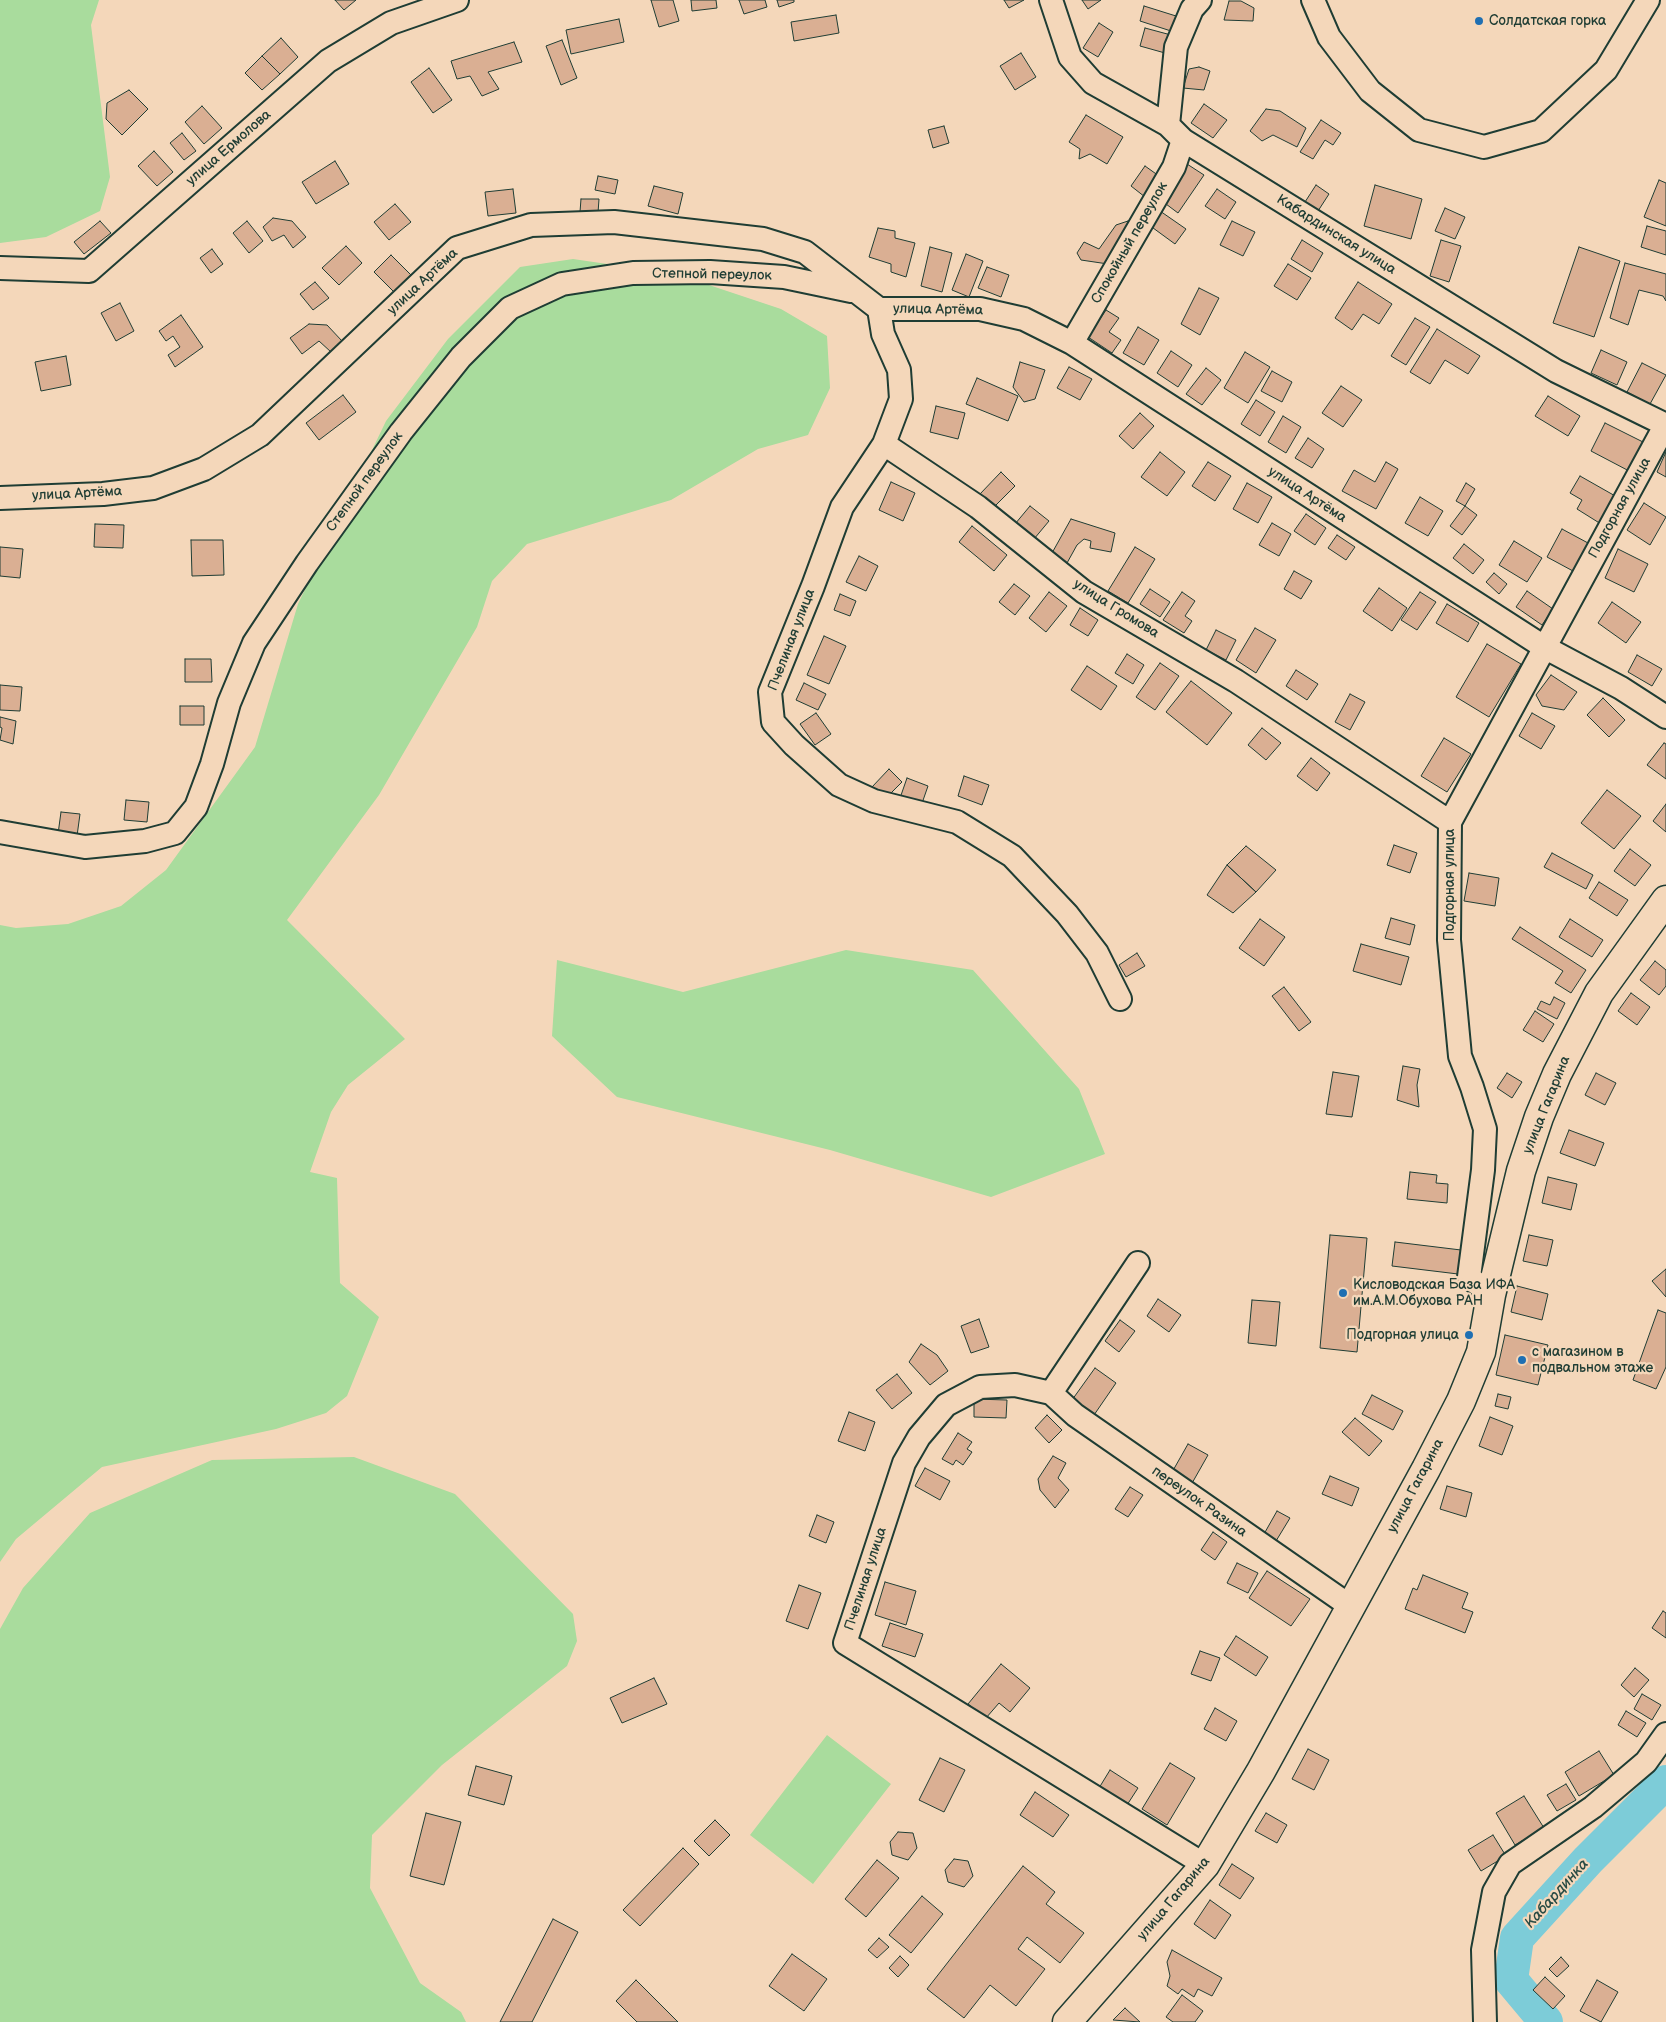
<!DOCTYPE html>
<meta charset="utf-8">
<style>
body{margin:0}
canvas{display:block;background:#f4d7ba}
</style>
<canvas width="1666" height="2022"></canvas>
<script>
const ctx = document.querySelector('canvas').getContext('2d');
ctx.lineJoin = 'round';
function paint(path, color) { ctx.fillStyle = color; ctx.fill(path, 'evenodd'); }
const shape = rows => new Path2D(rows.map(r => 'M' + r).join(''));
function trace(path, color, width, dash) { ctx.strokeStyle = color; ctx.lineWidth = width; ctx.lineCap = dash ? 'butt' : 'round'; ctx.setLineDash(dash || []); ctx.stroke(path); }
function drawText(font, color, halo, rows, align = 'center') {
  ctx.font = font + ' "Balsamiq Sans",sans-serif'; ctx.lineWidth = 4.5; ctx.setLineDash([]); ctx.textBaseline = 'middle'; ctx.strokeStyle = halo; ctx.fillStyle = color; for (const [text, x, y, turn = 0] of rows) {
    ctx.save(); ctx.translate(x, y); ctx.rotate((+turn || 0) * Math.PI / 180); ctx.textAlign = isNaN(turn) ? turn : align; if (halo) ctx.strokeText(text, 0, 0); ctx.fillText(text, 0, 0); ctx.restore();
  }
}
paint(shape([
 [0,0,99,0,91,25,110,177,100,211,46,237,0,243],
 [573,259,676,274,781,309,827,336,830,388,808,435,758,449,671,500,527,544,492,581,477,627,379,795,287,920,405,1039,348,1085,331,1112,310,1172,337,1178,340,1283,379,1317,347,1396,326,1413,276,1429,102,1467,16,1539,0,1562,0,925,16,928,68,924,121,906,166,870,255,747,298,604,386,421,448,339,520,267],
 [846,950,973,970,1079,1089,1105,1154,991,1197,830,1150,617,1097,552,1036,557,960,683,992],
 [354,1457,455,1494,573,1614,577,1641,567,1666,442,1765,372,1835,370,1888,420,1983,461,2012,466,2022,0,2022,0,1629,23,1588,90,1513,212,1460],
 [827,1735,891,1784,813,1884,750,1835]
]), '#a9dc9d');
trace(shape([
 [1546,2022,1511,1980,1517,1938,1588,1860,1666,1782]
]), '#7dccd8', 34);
const building = shape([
 [335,0,356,0,344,10,335,0],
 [651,0,673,0,679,21,659,27,651,0],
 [691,0,716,0,717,8,692,11,691,0],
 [739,0,765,0,767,7,744,14,739,0],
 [777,0,794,0,794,2,779,7,777,0],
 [1004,0,1024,0,1009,8,1004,0],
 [1082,0,1101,0,1088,9,1082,0],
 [1229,1,1241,1,1254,8,1253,21,1224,20,1229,1],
 [1144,6,1176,16,1171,31,1140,21,1144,6],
 [836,15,839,33,794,41,791,22,836,15],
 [619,19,624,42,571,54,566,30,619,19],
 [1099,23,1113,32,1098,57,1083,48,1099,23],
 [1145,28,1171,35,1165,53,1140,46,1145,28],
 [281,38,298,57,280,74,262,56,281,38],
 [562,40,577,78,561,85,546,46,562,40],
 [514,42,522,62,488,72,499,89,482,96,470,76,457,79,451,61,514,42],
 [1021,53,1036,77,1015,90,1000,66,1021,53],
 [262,56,280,74,262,90,245,73,262,56],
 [1199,67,1210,71,1204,90,1183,88,1189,69,1199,67],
 [429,68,452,100,433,113,411,82,429,68],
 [129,90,148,109,122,135,106,119,107,103,129,90],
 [1204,104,1227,120,1213,138,1191,123,1204,104],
 [202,106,222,128,204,144,185,122,202,106],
 [1266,109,1280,111,1306,128,1297,147,1273,135,1262,141,1250,131,1266,109],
 [1086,115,1123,137,1107,164,1090,154,1079,159,1080,149,1069,142,1086,115],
 [1321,120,1341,133,1333,145,1325,140,1313,159,1300,152,1321,120],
 [944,126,949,143,933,148,928,130,944,126],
 [182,133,196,151,184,160,170,143,182,133],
 [154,151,173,172,157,186,138,166,154,151],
 [335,161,349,184,316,204,302,182,335,161],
 [1187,164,1204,175,1178,213,1162,201,1187,164],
 [1145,166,1159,176,1145,197,1131,186,1145,166],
 [598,176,618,180,615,194,595,190,598,176],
 [1659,180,1666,183,1666,226,1644,217,1659,180],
 [1316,185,1329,194,1318,211,1305,202,1316,185],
 [1375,185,1422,199,1411,239,1364,226,1375,185],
 [654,186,683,193,678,214,648,206,654,186],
 [513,189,516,213,488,216,485,192,513,189],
 [1217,189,1236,202,1225,219,1205,206,1217,189],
 [581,199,599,199,598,213,580,212,581,199],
 [395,204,411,222,389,240,374,222,395,204],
 [1445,208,1465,217,1455,239,1435,231,1445,208],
 [1160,211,1186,229,1175,244,1149,225,1160,211],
 [273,218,292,221,306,237,293,248,284,235,272,241,263,227,273,218],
 [100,221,111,233,84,254,74,242,100,221],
 [247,221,263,241,249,253,233,233,247,221],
 [1128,221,1127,232,1108,264,1081,260,1077,253,1084,242,1099,249,1116,225,1128,221],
 [1232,221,1255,232,1243,256,1220,245,1232,221],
 [1647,226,1666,231,1666,255,1641,247,1647,226],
 [878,228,895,231,895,238,915,243,906,277,891,272,891,264,869,257,878,228],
 [1302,240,1323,253,1312,272,1291,259,1302,240],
 [1441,240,1461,246,1449,282,1430,276,1441,240],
 [346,246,362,263,339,285,322,268,346,246],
 [930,247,952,253,942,292,921,286,930,247],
 [1579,247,1620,261,1594,337,1553,323,1579,247],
 [212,249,223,264,211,273,200,258,212,249],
 [966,254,983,261,969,297,952,290,966,254],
 [391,255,412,276,395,293,374,272,391,255],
 [1625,263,1666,274,1666,301,1663,296,1639,290,1628,325,1610,318,1625,263],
 [1288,264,1311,278,1297,300,1274,286,1288,264],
 [987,267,1009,275,1001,297,978,288,987,267],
 [315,282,329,298,313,310,300,294,315,282],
 [1358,282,1392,304,1379,324,1363,314,1352,330,1335,318,1358,282],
 [1199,288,1219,298,1200,335,1181,324,1199,288],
 [120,303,134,331,116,341,101,313,120,303],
 [1106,310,1119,318,1109,332,1121,340,1112,353,1088,337,1106,310],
 [181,315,203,347,175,367,168,355,180,347,173,336,166,341,159,331,181,315],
 [1415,318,1430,327,1406,365,1391,356,1415,318],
 [309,324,327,325,342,341,331,352,319,341,302,354,290,338,309,324],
 [1138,327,1159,340,1144,365,1123,353,1138,327],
 [1437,329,1480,356,1468,374,1445,360,1430,384,1410,372,1437,329],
 [1601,350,1627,362,1617,385,1591,373,1601,350],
 [1171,351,1192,365,1178,387,1157,373,1171,351],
 [1245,352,1270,367,1248,403,1224,388,1245,352],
 [66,356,71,385,41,391,35,362,66,356],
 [1020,362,1045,370,1035,399,1024,402,1013,387,1020,362],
 [1642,363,1666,375,1650,404,1627,392,1642,363],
 [1069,367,1092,379,1080,400,1057,388,1069,367],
 [1206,368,1221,380,1202,405,1186,394,1206,368],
 [1272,371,1292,382,1282,402,1261,391,1272,371],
 [977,378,1018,396,1008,421,966,404,977,378],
 [1341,386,1362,400,1343,427,1322,413,1341,386],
 [343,395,356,412,319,440,306,423,343,395],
 [1548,396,1580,416,1568,436,1535,416,1548,396],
 [1256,400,1275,412,1260,436,1241,424,1256,400],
 [936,406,965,413,958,439,930,432,936,406],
 [1140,413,1154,426,1133,449,1119,436,1140,413],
 [1283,416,1301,427,1286,453,1268,442,1283,416],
 [1605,423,1645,443,1631,472,1591,451,1605,423],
 [1308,438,1324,449,1312,468,1295,458,1308,438],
 [1160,452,1185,472,1167,496,1141,477,1160,452],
 [1666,452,1666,477,1657,472,1666,452],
 [1208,462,1231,476,1215,501,1192,486,1208,462],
 [1386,462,1398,469,1376,509,1342,491,1354,470,1375,482,1386,462],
 [1001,472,1015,486,994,507,980,494,1001,472],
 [1580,476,1617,497,1601,524,1577,509,1582,500,1570,493,1580,476],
 [891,482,915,493,903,521,879,510,891,482],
 [1247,483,1272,497,1258,523,1233,509,1247,483],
 [1466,483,1475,489,1465,506,1456,501,1466,483],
 [1420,497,1443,511,1428,536,1405,523,1420,497],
 [1644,503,1666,517,1650,545,1627,530,1644,503],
 [1030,506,1049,521,1034,539,1015,524,1030,506],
 [1465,506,1477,515,1462,535,1450,526,1465,506],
 [1306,514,1326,528,1315,545,1294,531,1306,514],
 [1071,519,1115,533,1111,552,1090,548,1091,541,1084,539,1077,545,1067,563,1052,553,1071,519],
 [1272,523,1291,534,1279,556,1259,545,1272,523],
 [95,524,124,525,123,548,94,547,95,524],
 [972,526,1007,555,994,571,959,542,972,526],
 [1562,529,1588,543,1573,571,1547,557,1562,529],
 [1337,535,1355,547,1346,560,1328,548,1337,535],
 [191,540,223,540,224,575,192,576,191,540],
 [1514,541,1542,558,1527,582,1499,565,1514,541],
 [1464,544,1484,560,1473,574,1453,558,1464,544],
 [0,547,23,549,20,578,0,576,0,547],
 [1135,547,1155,559,1128,603,1108,591,1135,547],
 [1618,549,1648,564,1634,592,1605,578,1618,549],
 [859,556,878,566,866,591,846,582,859,556],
 [1294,571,1312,581,1301,599,1284,589,1294,571],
 [1494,573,1507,584,1499,594,1486,582,1494,573],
 [1014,584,1030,596,1015,615,999,602,1014,584],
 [1379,588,1407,608,1392,631,1363,611,1379,588],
 [1150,589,1170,602,1160,617,1140,604,1150,589],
 [1527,591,1553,609,1542,625,1516,607,1527,591],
 [1049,592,1067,606,1046,632,1029,618,1049,592],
 [1182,592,1195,601,1185,616,1192,621,1184,633,1163,620,1182,592],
 [1420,592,1436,602,1417,630,1401,620,1420,592],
 [840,594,856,601,850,616,834,610,840,594],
 [1612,602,1641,622,1626,643,1598,623,1612,602],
 [1447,604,1479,623,1468,642,1436,623,1447,604],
 [1080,608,1098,620,1088,636,1070,625,1080,608],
 [1255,628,1276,640,1256,673,1236,660,1255,628],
 [1216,630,1236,640,1226,660,1206,650,1216,630],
 [824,636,846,646,829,684,807,675,824,636],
 [1487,644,1521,664,1489,717,1456,697,1487,644],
 [1127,654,1144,665,1133,684,1115,673,1127,654],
 [1637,655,1662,669,1652,686,1628,672,1637,655],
 [185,659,211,659,212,682,185,682,185,659],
 [1160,663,1179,676,1155,710,1136,697,1160,663],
 [1087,666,1117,686,1101,710,1071,690,1087,666],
 [1296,670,1318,684,1307,700,1286,686,1296,670],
 [1551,675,1577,692,1564,710,1542,706,1536,695,1551,675],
 [1191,681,1232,713,1207,745,1166,712,1191,681],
 [804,683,826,694,818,710,796,700,804,683],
 [0,685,22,687,20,711,0,710,0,685],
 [1350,694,1365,702,1350,730,1335,722,1350,694],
 [1603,698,1625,720,1609,737,1587,715,1603,698],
 [180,706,204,706,204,725,180,725,180,706],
 [816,713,831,734,815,745,800,724,816,713],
 [1532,713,1555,726,1541,749,1519,736,1532,713],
 [0,717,16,721,13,744,0,740,2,728,0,727,0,717],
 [1262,728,1281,743,1266,760,1248,745,1262,728],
 [1444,738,1471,754,1447,792,1421,776,1444,738],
 [1664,743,1666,744,1666,779,1647,765,1664,743],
 [1311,758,1330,773,1317,791,1297,776,1311,758],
 [889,769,902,782,885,799,872,787,889,769],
 [964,776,989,785,982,805,958,796,964,776],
 [907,778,928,786,920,809,899,801,907,778],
 [1607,790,1641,816,1614,849,1581,823,1607,790],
 [126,800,149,802,147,822,124,820,126,800],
 [1666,804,1666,832,1653,821,1666,804],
 [61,812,80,814,77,836,58,834,61,812],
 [1394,845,1417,853,1410,873,1387,865,1394,845],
 [1246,846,1276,870,1256,892,1227,865,1246,846],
 [1630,849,1651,865,1635,886,1614,871,1630,849],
 [1552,853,1593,875,1586,889,1544,867,1552,853],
 [1227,865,1256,892,1233,913,1207,895,1227,865],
 [1469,873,1499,878,1495,906,1464,901,1469,873],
 [1599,882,1628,900,1617,916,1589,898,1599,882],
 [1391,918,1415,925,1410,945,1385,938,1391,918],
 [1260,919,1285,937,1264,966,1239,948,1260,919],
 [1570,919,1603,940,1592,957,1559,937,1570,919],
 [1520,927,1586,970,1571,993,1555,983,1563,971,1512,939,1520,927],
 [1361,944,1409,957,1401,985,1353,971,1361,944],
 [1137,953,1145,966,1126,977,1119,965,1137,953],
 [1655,961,1666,970,1666,986,1659,995,1640,980,1655,961],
 [1284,987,1311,1022,1299,1031,1272,996,1284,987],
 [1631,993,1650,1007,1637,1025,1618,1011,1631,993],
 [1554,997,1565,1003,1557,1019,1537,1009,1541,1001,1550,1005,1554,997],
 [1535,1011,1554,1024,1543,1042,1523,1030,1535,1011],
 [1403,1066,1420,1069,1417,1085,1419,1107,1397,1100,1403,1066],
 [1333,1072,1359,1076,1352,1117,1326,1114,1333,1072],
 [1507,1073,1522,1082,1512,1098,1497,1088,1507,1073],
 [1596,1073,1616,1083,1605,1105,1585,1095,1596,1073],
 [1569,1130,1604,1143,1595,1166,1560,1153,1569,1130],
 [1410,1172,1437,1175,1436,1183,1448,1184,1447,1203,1407,1199,1410,1172],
 [1548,1177,1577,1184,1571,1210,1542,1203,1548,1177],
 [1330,1235,1367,1238,1357,1352,1320,1348,1330,1235],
 [1529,1235,1553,1240,1547,1266,1523,1261,1529,1235],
 [1395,1242,1461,1250,1458,1274,1392,1266,1395,1242],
 [1666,1269,1666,1297,1652,1281,1666,1269],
 [1517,1286,1548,1294,1542,1320,1511,1312,1517,1286],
 [1158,1299,1181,1315,1169,1332,1147,1316,1158,1299],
 [1252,1300,1280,1302,1276,1346,1248,1343,1252,1300],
 [1658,1310,1666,1313,1666,1367,1656,1389,1633,1380,1658,1310],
 [979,1319,989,1347,971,1353,961,1326,979,1319],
 [1120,1320,1135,1331,1119,1352,1105,1341,1120,1320],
 [1505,1335,1548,1345,1538,1385,1496,1375,1505,1335],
 [921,1344,937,1355,948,1371,930,1385,909,1362,921,1344],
 [1095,1368,1116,1383,1094,1415,1072,1400,1095,1368],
 [897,1374,912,1393,892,1409,876,1390,897,1374],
 [1498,1394,1511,1397,1508,1409,1495,1406,1498,1394],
 [1372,1395,1403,1411,1393,1430,1362,1414,1372,1395],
 [974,1399,1007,1400,1006,1418,974,1417,974,1399],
 [849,1412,875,1422,865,1451,838,1441,849,1412],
 [1047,1415,1062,1430,1049,1443,1035,1428,1047,1415],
 [1490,1417,1513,1426,1502,1455,1479,1446,1490,1417],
 [1355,1418,1382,1441,1369,1456,1342,1432,1355,1418],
 [958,1433,972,1442,967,1449,972,1452,963,1465,956,1460,953,1465,942,1459,958,1433],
 [1188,1444,1208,1455,1191,1485,1171,1474,1188,1444],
 [1053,1456,1066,1463,1058,1478,1069,1490,1055,1508,1040,1490,1038,1479,1053,1456],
 [925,1468,950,1481,940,1500,915,1486,925,1468],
 [1330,1476,1359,1488,1352,1506,1322,1494,1330,1476],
 [1447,1486,1472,1493,1466,1517,1440,1509,1447,1486],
 [1130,1487,1143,1495,1128,1517,1115,1509,1130,1487],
 [1277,1511,1290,1518,1276,1541,1264,1534,1277,1511],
 [817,1515,834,1522,826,1543,809,1536,817,1515],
 [1213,1532,1227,1542,1215,1560,1201,1550,1213,1532],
 [1237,1563,1258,1573,1248,1593,1227,1583,1237,1563],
 [1267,1571,1310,1599,1291,1626,1249,1598,1267,1571],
 [1423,1575,1468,1593,1462,1608,1473,1612,1465,1633,1405,1609,1413,1588,1417,1590,1423,1575],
 [885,1582,916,1591,906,1625,875,1615,885,1582],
 [799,1585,821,1593,808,1629,786,1621,799,1585],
 [1663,1611,1666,1613,1666,1638,1652,1628,1663,1611],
 [890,1623,923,1634,915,1657,882,1646,890,1623],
 [1236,1636,1268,1657,1256,1676,1224,1655,1236,1636],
 [1200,1651,1220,1658,1211,1681,1191,1674,1200,1651],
 [1001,1664,1030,1688,1010,1712,999,1703,986,1718,968,1704,1001,1664],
 [1635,1668,1649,1680,1634,1697,1621,1685,1635,1668],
 [654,1678,667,1704,622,1723,610,1698,654,1678],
 [1642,1694,1661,1705,1652,1720,1634,1709,1642,1694],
 [1215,1708,1237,1721,1226,1741,1204,1729,1215,1708],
 [1626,1711,1646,1723,1637,1737,1618,1725,1626,1711],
 [1308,1749,1329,1760,1314,1790,1292,1779,1308,1749],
 [1599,1751,1614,1775,1579,1796,1565,1772,1599,1751],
 [940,1758,965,1770,944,1812,919,1800,940,1758],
 [1170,1763,1195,1778,1167,1825,1142,1809,1170,1763],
 [476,1766,512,1776,504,1805,468,1795,476,1766],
 [1110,1770,1138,1788,1127,1805,1099,1788,1110,1770],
 [1566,1784,1576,1800,1557,1811,1547,1795,1566,1784],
 [1035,1792,1069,1815,1053,1837,1020,1815,1035,1792],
 [1524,1796,1544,1828,1515,1845,1496,1813,1524,1796],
 [426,1813,461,1822,444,1885,410,1876,426,1813],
 [1266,1813,1287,1825,1277,1843,1255,1831,1266,1813],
 [715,1820,730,1835,709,1856,694,1841,715,1820],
 [898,1832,913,1833,917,1848,908,1860,892,1855,890,1842,898,1832],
 [1493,1835,1506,1856,1481,1871,1468,1850,1493,1835],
 [683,1848,699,1864,640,1926,623,1910,683,1848],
 [954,1859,968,1861,973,1876,964,1887,948,1882,945,1870,954,1859],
 [877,1860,899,1878,866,1917,845,1899,877,1860],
 [1232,1864,1254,1878,1240,1899,1219,1885,1232,1864],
 [1023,1866,1055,1892,1046,1904,1084,1933,1060,1963,1027,1937,1018,1949,1045,1969,1016,2006,990,1985,964,2018,927,1989,1023,1866],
 [922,1896,943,1914,911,1953,889,1935,922,1896],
 [1210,1900,1231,1915,1215,1939,1194,1924,1210,1900],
 [553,1919,578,1932,532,2022,500,2022,553,1919],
 [879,1938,889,1947,877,1958,868,1950,879,1938],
 [1172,1950,1222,1978,1212,1996,1198,1989,1194,1997,1182,1989,1178,1994,1167,1986,1170,1976,1167,1962,1172,1950],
 [792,1954,827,1979,804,2011,769,1986,792,1954],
 [900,1956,909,1965,898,1977,889,1968,900,1956],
 [1561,1957,1569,1966,1557,1977,1549,1969,1561,1957],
 [1545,1977,1565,1996,1553,2009,1533,1990,1545,1977],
 [636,1980,678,2022,637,2022,616,2001,636,1980],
 [1597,1980,1618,1992,1601,2022,1580,2011,1597,1980],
 [1182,1995,1203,2011,1195,2022,1173,2022,1166,2017,1182,1995],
 [1125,2008,1140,2022,1113,2020,1125,2008]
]);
paint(building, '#daaf93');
trace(building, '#1f3d34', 1);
const street = shape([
 [1051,0,1070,57,1093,83,1168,125,1183,140,1556,371,1666,425],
 [1313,0,1329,37,1370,91,1419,130,1484,147,1541,131,1606,70,1648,0],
 [1168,125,1176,47,1192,9,1200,0],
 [0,268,89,271,328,61,391,23,457,0],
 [879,309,883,334,899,370,901,399,884,444,842,507,813,586,770,692,773,722,794,745,839,785,874,801,957,822,1012,856,1067,914,1097,953,1120,999],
 [1072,343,1174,167,1183,140],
 [884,444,978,507,1084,592,1236,681,1450,822],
 [0,498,103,494,153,488,204,469,260,435,457,248,531,225,614,222,763,239,805,252,879,309,980,309,1024,319,1072,343,1544,647,1621,688,1666,717],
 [0,832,85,847,145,841,175,833,196,807,212,764,229,703,254,643,307,563,401,432,461,357,510,308,562,284,633,273,710,272,784,277,851,291],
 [1138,1263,1051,1393,1015,1385,980,1387,946,1405,919,1437,904,1463,845,1643,1205,1865],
 [1491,1295,1469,1277,1483,1170,1485,1129,1472,1087,1460,1056,1449,940,1450,822,1666,424],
 [1051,1393,1075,1415,1350,1606],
 [1485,2022,1483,1950,1494,1892,1510,1864,1593,1807,1646,1762,1666,1734]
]);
const secondary = shape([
 [1067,2022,1205,1865,1261,1771,1426,1469,1461,1401,1481,1352,1491,1295,1521,1171,1539,1117,1557,1074,1599,993,1666,900]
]);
trace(street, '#1f3d34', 26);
trace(secondary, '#1f3d34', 31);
trace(street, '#f4d7ba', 22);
trace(secondary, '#f4d7ba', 28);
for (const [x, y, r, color] of [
 [1479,21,5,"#1f6fb2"],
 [1343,1293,5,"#1f6fb2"],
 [1469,1335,5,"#1f6fb2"],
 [1522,1360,5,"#1f6fb2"]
]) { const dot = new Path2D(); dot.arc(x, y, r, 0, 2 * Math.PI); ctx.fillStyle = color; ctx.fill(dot); trace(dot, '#f4d7ba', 2); }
drawText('14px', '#1f3d34', '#f4d7ba', [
 ["Солдатская горка",1489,21],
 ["Кисловодская База ИФА",1353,1285],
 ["им.А.М.Обухова РАН",1353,1301],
 ["Подгорная улица",1459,1335,"right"],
 ["с магазином в",1532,1352],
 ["подвальном этаже",1532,1368]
], 'left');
drawText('14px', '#1f3d34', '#f4d7ba', [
 ["улица Ермолова",229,148,-41],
 ["Кабардинская улица",1336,235,32],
 ["Спокойный переулок",1130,243,-60],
 ["Степной переулок",712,275,1],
 ["улица Артёма",423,282,-43],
 ["улица Артёма",938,310,1],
 ["Степной переулок",365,482,-54],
 ["улица Артёма",77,494,-3],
 ["улица Артёма",1307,495,33],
 ["Подгорная улица",1620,508,-61],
 ["улица Громова",1116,609,32],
 ["Пчелиная улица",792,640,-69],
 ["Подгорная улица",1450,885,-90],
 ["улица Гагарина",1547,1105,-68],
 ["улица Гагарина",1416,1486,-62],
 ["переулок Разина",1199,1502,35],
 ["Пчелиная улица",866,1579,-72],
 ["улица Гагарина",1174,1899,-50]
]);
drawText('italic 15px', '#284b44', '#f4d7ba', [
 ["Кабардинка",1557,1894,-48]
]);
</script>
